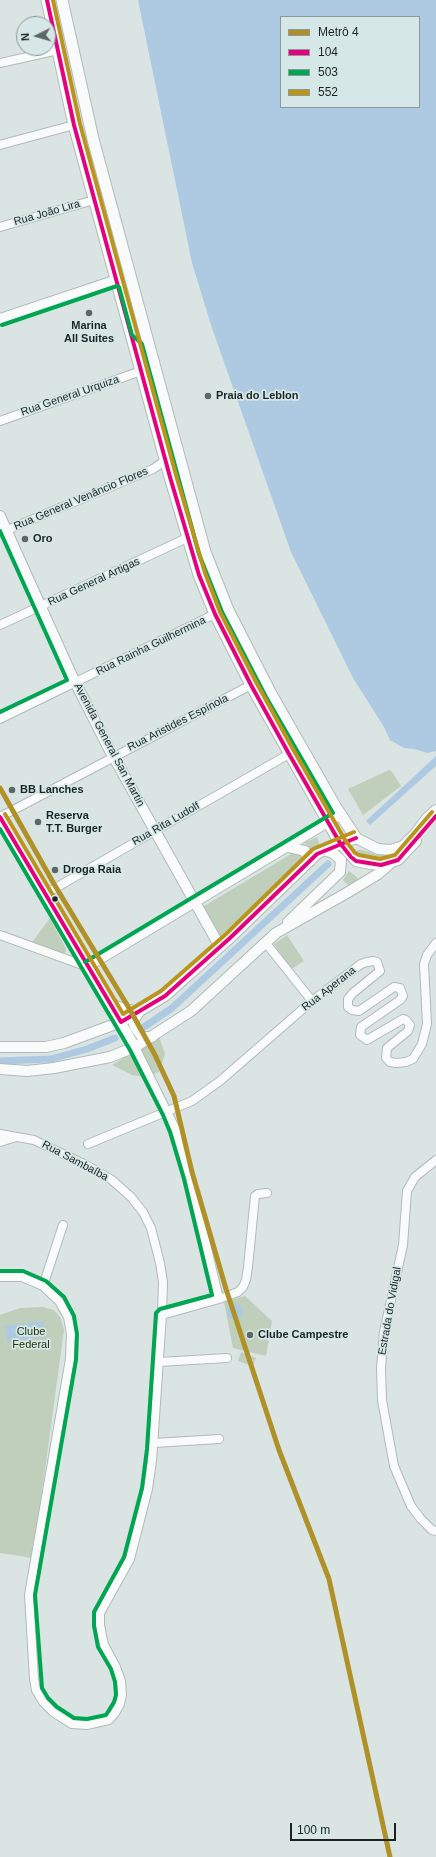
<!DOCTYPE html>
<meta charset="utf-8">
<style>
body{margin:0}
#map{position:relative;width:436px;height:1857px;overflow:hidden;background:#d9e4e3;font-family:Arial,sans-serif}
canvas{display:block}
.legend{position:absolute;left:280px;top:16px;width:140px;height:92px;box-sizing:border-box;background:#d5e8e7;border:1px solid #8b9a99;margin:0;padding:5px 7px;list-style:none;font-size:12px;color:#1c2423}
.legend li{display:flex;align-items:center;gap:8px;height:20px}
.legend b{width:20px;border:1px solid #8b9a99}
.north{position:absolute;left:16px;top:16px;width:40px;height:40px;box-sizing:border-box;background:#d5e8e7;border:1px solid #8b9a99;border-radius:50%;rotate:265deg;font-size:11px;font-weight:700;line-height:16px;text-align:center;color:#1c2423}
.north::after{content:'';display:block;margin:auto;width:14px;height:18px;background:#5e6766;clip-path:polygon(50% 0,100% 100%,50% 72%,0 100%)}
.scale{position:absolute;left:290px;top:1823px;width:106px;height:18px;box-sizing:border-box;border:2px solid #1c2423;border-top:0;padding-left:5px;font-size:12px;line-height:14px;white-space:nowrap;color:#1c2423;-webkit-text-stroke:3px #d5e8e7;paint-order:stroke}
</style>
<div id="map">
<canvas width="436" height="1857"></canvas>
<ul class="legend">
<li><b style="height:5px;background:#b09127"></b>Metrô 4</li>
<li><b style="height:5px;background:#e5007d"></b>104</li>
<li><b style="height:5px;background:#00a651"></b>503</li>
<li><b style="height:5px;background:#ba941b"></b>552</li>
</ul>
<div class="north">N</div>
<div class="scale">100 m</div>
</div>
<script>
const ctx = document.querySelector('canvas').getContext('2d');
ctx.lineJoin = 'round';
function paint(path, color) { ctx.fillStyle = color; ctx.fill(path, 'evenodd'); }
const shape = rows => new Path2D(rows.map(r => 'M' + r).join(''));
function trace(path, color, width, dash) { ctx.strokeStyle = color; ctx.lineWidth = width; ctx.lineCap = dash ? 'butt' : 'round'; ctx.setLineDash(dash || []); ctx.stroke(path); }
function drawText(font, color, halo, rows, align = 'center') {
  ctx.font = font + ' Arial,sans-serif'; ctx.lineWidth = 3.5; ctx.setLineDash([]); ctx.textBaseline = 'middle'; ctx.strokeStyle = halo; ctx.fillStyle = color; for (const [text, x, y, turn = 0] of rows) {
    ctx.save(); ctx.translate(x, y); ctx.rotate((+turn || 0) * Math.PI / 180); ctx.textAlign = isNaN(turn) ? turn : align; if (halo) ctx.strokeText(text, 0, 0); ctx.fillText(text, 0, 0); ctx.restore();
  }
}
paint(shape([
 [389,770,392,772,401,786,363,815,348,789],
 [317,837,320,846,311,854,308,846,304,843],
 [356,850,362,850,380,855,397,855,387,860,376,860,358,855],
 [293,853,299,853,303,859,302,865,220,936,204,906],
 [349,871,357,877,358,880,348,885,343,880],
 [50,918,66,949,65,953,62,954,30,945],
 [287,935,304,961,290,970,274,944],
 [159,1037,165,1054,159,1072,145,1077,132,1075,112,1065],
 [245,1296,272,1321,266,1356,233,1348,224,1302],
 [43,1307,54,1310,60,1317,64,1330,33,1558,0,1553,0,1315,20,1308],
 [241,1352,256,1358,253,1366,238,1361]
]), '#bfcfbb');
paint(shape([
 [138,0,436,0,436,751,427,753,414,749,404,748,390,740,384,727,353,678,291,552,212,328,192,263],
 [281,17,419,17,419,107,281,107],
 [436,756,436,766,370,825,366,821],
 '227 1312a8 8 0 1 1 16 0a8 8 0 1 1-16 0Z',
 [43,1321,45,1336,7,1342,5,1326]
]), '#aecae2');
trace(shape([
 [141,1029,172,1008,328,864],
 [0,1061,51,1059,87,1049,115,1038]
]), '#aecae2', 7);
const minor = shape([
 [0,63,58,50],
 [0,145,74,125],
 [0,227,94,200],
 [0,421,141,371],
 [0,533,153,469,172,456,176,447],
 [0,625,187,538],
 [0,719,215,614],
 [0,817,251,685],
 [45,894,289,754],
 [0,935,88,967,341,815],
 [265,942,312,1001],
 [135,1047,176,1130,190,1177,219,1299],
 [0,1134,34,1140,86,1165,112,1180,131,1197,143,1212,151,1228,160,1263,163,1282,162,1315,152,1461,148,1489,130,1559,100,1613,100,1625,104,1645,116,1667,121,1681,122,1695,120,1704,115,1713,109,1720,100,1722,87,1725,72,1724,53,1712,43,1702,36,1690,34,1679,29,1595,70,1359,71,1334,68,1317,59,1301,43,1286,22,1277,0,1277],
 [0,1142,16,1137],
 [88,1144,192,1101,220,1081,312,1001,361,964,367,962,373,961,377,962,380,971,353,993,348,999,348,1007,352,1010,359,1011,394,987,400,988,403,996,400,1000,361,1027,360,1035,367,1040,403,1019,406,1020,410,1025,408,1031,387,1048,386,1058,390,1062,396,1063,406,1062,413,1059,422,1044,427,1024,424,964,427,955,436,943],
 [436,1160,415,1177,407,1191,403,1245,384,1332,381,1368,382,1400,394,1466,411,1506,421,1519,432,1530,436,1531],
 [43,1286,63,1225],
 [162,1315,219,1299,238,1292,243,1287,246,1280,248,1267,255,1196,258,1194,267,1193],
 [159,1362,227,1358],
 [154,1443,219,1439]
]);
const major = shape([
 [0,319,117,280],
 [0,516,71,674,107,745,220,947],
 [0,817,135,1047],
 [340,843,356,861,370,864,381,865,398,860,416,841],
 [288,847,305,851,309,862],
 [288,922,340,872,341,860,333,853,324,850],
 [110,1004,124,1009,139,1012],
 [139,1012,133,1021,135,1027,142,1037,152,1037],
 [0,1047,46,1047,64,1043,121,1022,165,996,230,938,317,854,324,850,356,838,378,849,391,850,403,846,415,834,427,818,436,810],
 [0,1069,27,1071,54,1068,110,1057,135,1047,191,1011,276,933,345,894,378,874,392,862]
]);
const highway = shape([
 [47,0,74,125,170,477,199,575,215,614,251,685,340,843],
 [62,0,93,139,205,552,228,610,271,694,335,806,356,838]
]);
trace(minor, '#b2bab9', 10);
trace(major, '#b2bab9', 12);
trace(highway, '#b2bab9', 13);
trace(minor, '#f9fbfb', 8);
trace(major, '#f9fbfb', 10);
trace(highway, '#f9fbfb', 11);
trace(shape([
 [47,0,74,125,170,477,199,575,215,614,251,685,289,754,340,843,351,857,356,861,381,865,398,860,436,816],
 [0,817,121,1022],
 [121,1022,165,996,230,938,317,854,356,838]
]), '#e5007d', 4);
trace(shape([
 [2,325,117,286,119,287,132,335,142,344,199,554,222,612,266,697,333,813,85,962],
 [0,531,67,680,0,712],
 [0,829,130,1050,163,1115,170,1132,184,1179,212,1295,160,1309,156,1313,147,1449,142,1488,124,1557,94,1612,94,1626,98,1647,111,1669,115,1682,116,1695,114,1702,106,1715,87,1719,74,1718,57,1707,48,1698,42,1688,35,1595,76,1360,77,1334,74,1316,64,1297,46,1281,23,1271,0,1271]
]), '#00a651', 4);
trace(shape([
 [53,0,80,124,176,475,205,573,220,612,256,682,294,751,345,840,355,853,359,855,380,859,395,855,432,812],
 [5,814,123,1014,161,991,226,934,313,849,354,832]
]), '#ba941b', 4);
trace(shape([
 [0,788,54,884,129,1008,155,1055,174,1096,192,1172,226,1289,279,1450,329,1579,390,1857]
]), '#b09127', 5);
for (const [x, y, r, color] of [
 [89,313,4,"#5e6766"],
 [208,396,4,"#5e6766"],
 [25,539,4,"#5e6766"],
 [12,790,4,"#5e6766"],
 [38,822,4,"#5e6766"],
 [55,870,4,"#5e6766"],
 [55,899,3.5,"#1c2423"],
 [250,1335,4,"#5e6766"]
]) { const dot = new Path2D(); dot.arc(x, y, r, 0, 2 * Math.PI); ctx.fillStyle = color; ctx.fill(dot); trace(dot, '#d5e8e7', 1.5); }
drawText('11px', '#1c2423', '#d5e8e7', [
 ["Rua João Lira",47,213,-16],
 ["Rua General Urquiza",70,396,-19],
 ["Rua General Venâncio Flores",81,499,-23],
 ["Rua General Artigas",94,582,-25],
 ["Rua Rainha Guilhermina",151,646,-26],
 ["Rua Aristides Espínola",178,723,-27],
 ["Avenida General San Martin",109,745,62],
 ["Rua Rita Ludolf",166,824,-30],
 ["Rua Aperana",329,989,-38],
 ["Rua Sambaíba",75,1161,28],
 ["Estrada do Vidigal",390,1311,-80]
]);
drawText('bold 11px', '#1c2423', '#d5e8e7', [
 ["Marina",89,326,"center"],
 ["All Suites",89,339,"center"],
 ["Praia do Leblon",216,396],
 ["Oro",33,539],
 ["BB Lanches",20,790],
 ["Reserva",46,816],
 ["T.T. Burger",46,829],
 ["Droga Raia",63,870],
 ["Clube Campestre",258,1335]
], 'left');
drawText('11px', '#213609', '#d5e8e7', [
 ["Clube",31,1332],
 ["Federal",31,1345]
]);
</script>
